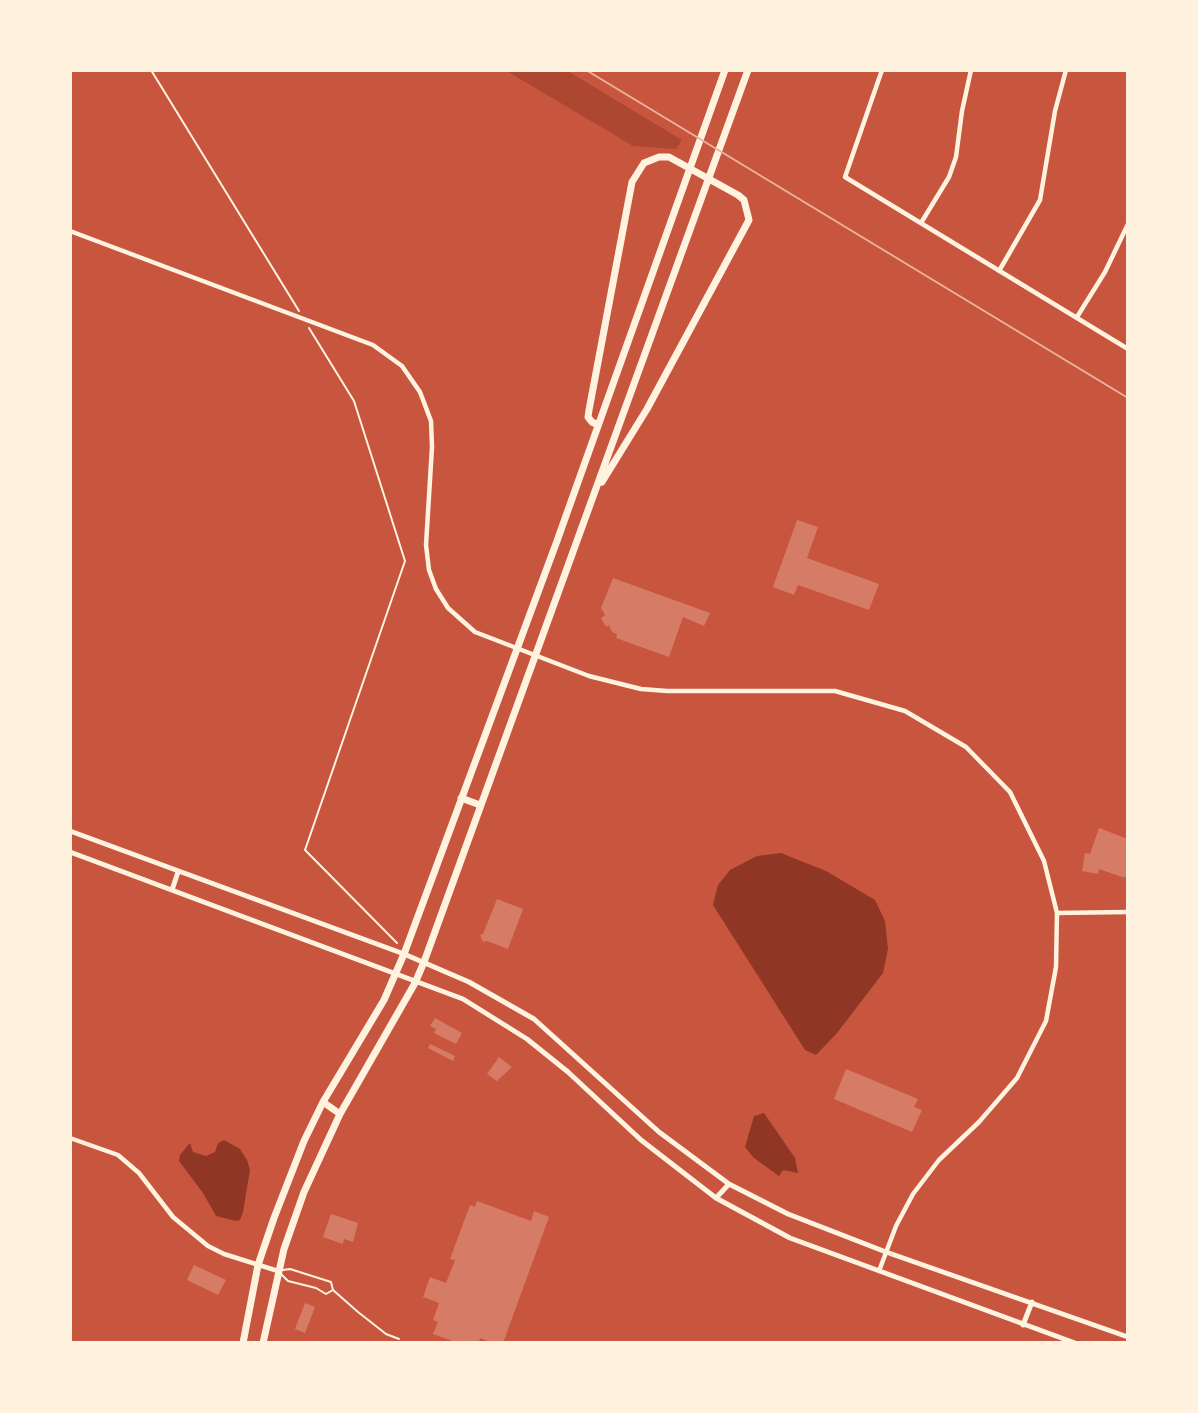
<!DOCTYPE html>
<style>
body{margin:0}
#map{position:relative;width:1198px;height:1413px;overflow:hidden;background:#c8553d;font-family:Rubik,sans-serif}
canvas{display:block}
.frame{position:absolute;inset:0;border:72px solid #fff3e0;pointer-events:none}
</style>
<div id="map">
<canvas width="1198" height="1413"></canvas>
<div class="frame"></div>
</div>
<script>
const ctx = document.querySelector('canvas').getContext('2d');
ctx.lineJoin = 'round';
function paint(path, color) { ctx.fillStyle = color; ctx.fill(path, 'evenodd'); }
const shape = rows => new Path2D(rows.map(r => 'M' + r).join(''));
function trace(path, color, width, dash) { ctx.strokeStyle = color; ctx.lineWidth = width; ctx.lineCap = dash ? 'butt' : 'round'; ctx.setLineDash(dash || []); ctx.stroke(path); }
paint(shape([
 [505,70,566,70,682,140,676,149,633,146]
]), '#ae4732');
paint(shape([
 [781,853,826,871,875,900,885,921,888,949,883,973,837,1033,816,1055,805,1050,713,905,718,885,730,870,757,856],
 [764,1113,795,1158,798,1173,783,1170,779,1176,754,1158,745,1147,754,1116],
 [224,1140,240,1149,247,1160,250,1170,243,1212,240,1220,236,1221,216,1216,203,1193,179,1161,180,1155,190,1143,193,1152,206,1156,215,1152,218,1143]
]), '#8f3625');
paint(shape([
 [797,520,818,527,807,558,879,584,869,610,798,585,794,595,773,587],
 [613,578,710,613,704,626,683,617,669,657,616,638,617,634,612,632,609,625,606,627,601,618,605,615,601,608],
 [1099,828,1128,839,1128,870,1125,878,1099,869,1098,874,1082,871,1085,853,1090,854],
 [497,899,523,909,508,949,487,941,483,942,480,935,483,934],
 [435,1018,462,1033,456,1044,434,1033,436,1029,430,1026],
 [430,1044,455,1056,453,1061,428,1048],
 [499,1057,512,1067,497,1081,487,1074],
 [846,1069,918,1099,914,1107,922,1110,912,1132,834,1099],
 [477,1201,531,1221,534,1211,549,1217,503,1343,494,1343,480,1338,479,1343,458,1343,433,1334,438,1322,433,1320,439,1303,423,1297,430,1277,446,1283,455,1260,450,1259,470,1205,475,1207],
 [331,1214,358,1223,353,1242,344,1239,343,1244,323,1237],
 [194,1265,226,1280,218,1295,187,1280],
 [305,1303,315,1307,305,1333,295,1329]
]), '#d67c66');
trace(shape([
 [151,70,299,311],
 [309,328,354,401,405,561,305,850,397,943]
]), '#fff3e0', 2);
trace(shape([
 [283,1270,290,1269,331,1282,333,1290,358,1312,386,1334,399,1339],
 [281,1274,288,1281,316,1288,326,1294,333,1290]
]), '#fff3e0', 2);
trace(shape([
 [882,70,845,177,1128,349],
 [921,223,949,177,956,157,962,111,971,70],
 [70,231,373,345,402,366,420,392,431,421,432,447,426,545,429,570,436,589,448,608,475,632,589,676,641,689,667,691,835,691,905,711,966,747,1010,792,1044,861,1057,913,1056,967,1046,1021,1017,1078,979,1122,939,1160,913,1194,896,1226,879,1271],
 [999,271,1040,200,1055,111,1066,70],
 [1077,317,1105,272,1128,224],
 [1057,913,1128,912],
 [70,1138,118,1155,139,1173,173,1217,208,1246,224,1254,278,1271]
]), '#fff3e0', 4.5);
trace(shape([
 [70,831,404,954,469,982,534,1019,659,1132,729,1184,788,1214,886,1252,1128,1337],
 [70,852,463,999,527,1039,568,1072,641,1140,716,1198,790,1238,1075,1343],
 [172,890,178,872],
 [716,1198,729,1184],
 [1023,1325,1032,1302]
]), '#fff3e0', 5);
trace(shape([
 [598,425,592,422,588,417,589,410,632,182,644,163,659,157,669,157,738,195,744,200,749,220,647,409,602,482],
 [461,798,480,805],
 [323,1102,340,1114],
 [243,1343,258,1265,274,1218,304,1141,323,1102,384,1000,404,954,557,541,725,70],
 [263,1343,284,1249,304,1192,340,1114,415,983,424,962,748,70]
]), '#fff3e0', 7);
trace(shape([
 [586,70,1128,398]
]), '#e9b49f', 2);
</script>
